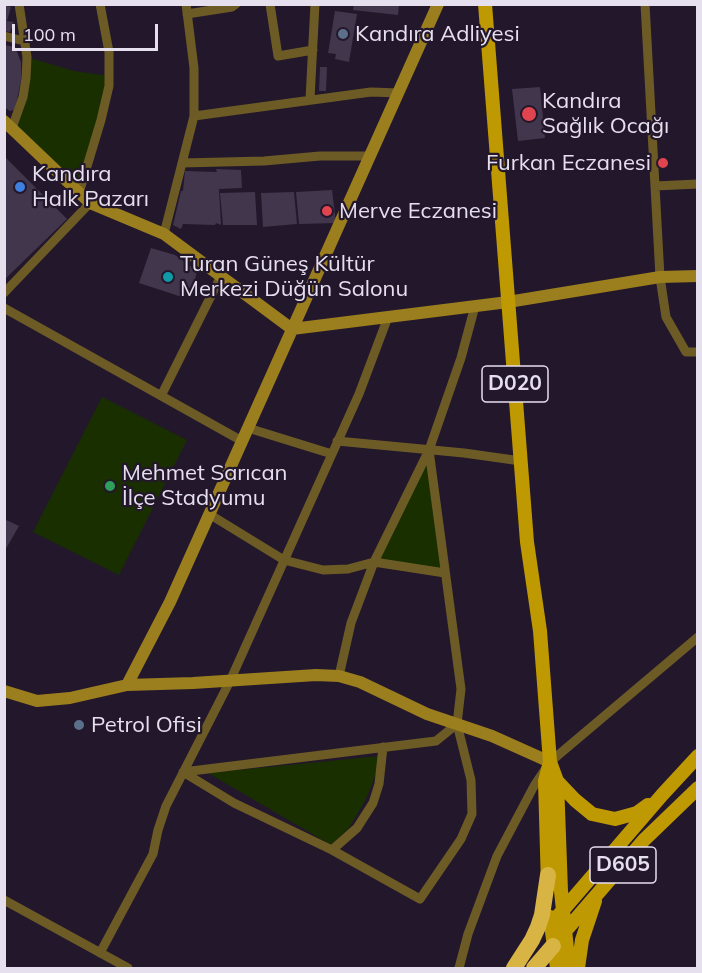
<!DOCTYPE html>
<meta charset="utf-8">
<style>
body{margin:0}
#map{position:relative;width:702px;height:973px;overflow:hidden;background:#23172c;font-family:Mulish,sans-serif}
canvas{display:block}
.frame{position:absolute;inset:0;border:6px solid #e6dfee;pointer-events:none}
.scale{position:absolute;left:12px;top:24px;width:146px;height:27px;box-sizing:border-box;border:3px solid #e6dfee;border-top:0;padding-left:8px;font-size:18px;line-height:21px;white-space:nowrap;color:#e6dfee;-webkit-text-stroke:4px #23172c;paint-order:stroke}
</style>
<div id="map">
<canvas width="702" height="973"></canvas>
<div class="frame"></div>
<div class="scale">100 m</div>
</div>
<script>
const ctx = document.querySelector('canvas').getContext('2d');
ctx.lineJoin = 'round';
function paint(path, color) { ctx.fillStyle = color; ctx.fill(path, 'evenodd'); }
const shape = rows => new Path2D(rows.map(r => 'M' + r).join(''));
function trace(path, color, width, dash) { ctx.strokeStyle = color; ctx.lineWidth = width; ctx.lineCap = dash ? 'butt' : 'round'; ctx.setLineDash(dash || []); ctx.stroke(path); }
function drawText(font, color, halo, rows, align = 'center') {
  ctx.font = font + ' Mulish,sans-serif'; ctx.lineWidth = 4.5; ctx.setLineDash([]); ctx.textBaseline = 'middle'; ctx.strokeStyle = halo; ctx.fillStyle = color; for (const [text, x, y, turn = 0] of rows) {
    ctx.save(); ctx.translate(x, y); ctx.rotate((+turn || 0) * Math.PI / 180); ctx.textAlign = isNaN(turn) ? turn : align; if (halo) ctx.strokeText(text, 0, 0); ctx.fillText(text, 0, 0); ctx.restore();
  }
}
paint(shape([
 [27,57,74,71,109,76,79,193,12,128],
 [102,397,187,440,119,575,33,532],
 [429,450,445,573,374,562],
 [379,756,377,772,365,801,349,828,331,845,208,773]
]), '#192f00');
paint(shape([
 [354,4,399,4,398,15,353,10],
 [4,5,11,7,7,21,14,22,10,32,4,31],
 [335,11,357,14,349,62,335,59,336,54,328,53],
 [4,45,15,47,21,62,21,79,17,100,14,110,10,111,4,107],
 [320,67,327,67,326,91,319,91],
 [540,87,545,138,518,141,512,89],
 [4,156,67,219,4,280],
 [216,169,241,170,242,188,219,189,221,225,216,223,215,225,183,224,181,229,173,225,181,191,183,191,185,171,217,172],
 [332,190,336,223,299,224,296,192],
 [255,192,257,225,223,225,220,193],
 [294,192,297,224,263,227,261,193],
 [151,248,175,255,197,271,192,292,182,297,139,283],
 [4,519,19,526,4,552]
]), '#42364d');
trace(shape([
 [270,4,278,56,313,50],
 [645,4,660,277,666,317,686,352,698,352],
 [187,14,232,7,236,4],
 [4,36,24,41],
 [310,99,315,4],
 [194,116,371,92,399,93],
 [12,128,23,97,26,78,27,57,19,4],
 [182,163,264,161,320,156,371,156],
 [655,186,698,184],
 [79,193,101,120,109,86,109,52,100,4],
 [164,234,194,116,194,68,186,4],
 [4,293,90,203],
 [4,308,242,441],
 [161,396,221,276],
 [248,428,332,454],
 [337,441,464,453,521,461],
 [209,514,284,560,323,570,348,569,374,562,445,573],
 [339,676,351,623,374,562,429,450,461,358,475,306],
 [183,772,234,803,332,850,420,899,461,839,472,814,471,780,457,724,461,689,429,450],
 [183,772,436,741,457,724],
 [332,850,357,828,373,803,379,784,383,747],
 [4,900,128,968],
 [100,953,153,854,158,830,166,806,230,681,359,394,388,317],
 [459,968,468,934,497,856,534,786,550,762,698,637]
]), '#6d5b26', 9);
trace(shape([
 [4,121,90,203,164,234,292,329,508,302,660,277,698,276],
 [127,685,170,602,438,4],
 [4,691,37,701,70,698,127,685,193,683,316,675,339,676,360,682,427,714,492,736,550,762]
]), '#9b7e1d', 12);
trace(shape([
 [485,4,527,542,540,631,550,762,557,781,561,891,569,968],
 [557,781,575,800,592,814,615,819,637,813,648,805],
 [548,886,545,781,550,762],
 [550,917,557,968],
 [551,924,662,795,698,756],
 [562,935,644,840,698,788],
 [578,968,582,940,595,901]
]), '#bf9901', 14);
trace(shape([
 [514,968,532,940,538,927,542,915,548,875],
 [534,968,553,946]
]), '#d7b443', 16);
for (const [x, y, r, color] of [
 [343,34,6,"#5c6f8a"],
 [529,114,8,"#e0444e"],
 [663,163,6,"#e0444e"],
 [20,187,6,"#3f7fe0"],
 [327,211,6,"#e0444e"],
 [168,277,6,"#0f9aa8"],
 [110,486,6,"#2e9e5b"],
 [79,725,6,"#5c6f8a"]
]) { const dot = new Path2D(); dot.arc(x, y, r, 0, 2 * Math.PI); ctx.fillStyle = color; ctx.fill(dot); trace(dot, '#23172c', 2); }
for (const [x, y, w] of [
 [515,384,66],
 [623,865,66]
]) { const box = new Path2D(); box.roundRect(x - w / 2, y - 18, w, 36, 4.5); ctx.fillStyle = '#23172c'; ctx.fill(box); trace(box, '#e6dfee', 1.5); }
drawText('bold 21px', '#e6dfee', null, [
 ["D020",515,384],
 ["D605",623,865]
]);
drawText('22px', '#e6dfee', '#23172c', [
 ["Kandıra Adliyesi",355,34],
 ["Kandıra",542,101],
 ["Sağlık Ocağı",542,126],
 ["Furkan Eczanesi",651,163,"right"],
 ["Kandıra",32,174],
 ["Halk Pazarı",32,199],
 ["Merve Eczanesi",339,211],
 ["Turan Güneş Kültür",180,264],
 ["Merkezi Düğün Salonu",180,289],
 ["Mehmet Sarıcan",122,473],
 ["İlçe Stadyumu",122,498],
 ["Petrol Ofisi",91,725]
], 'left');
</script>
